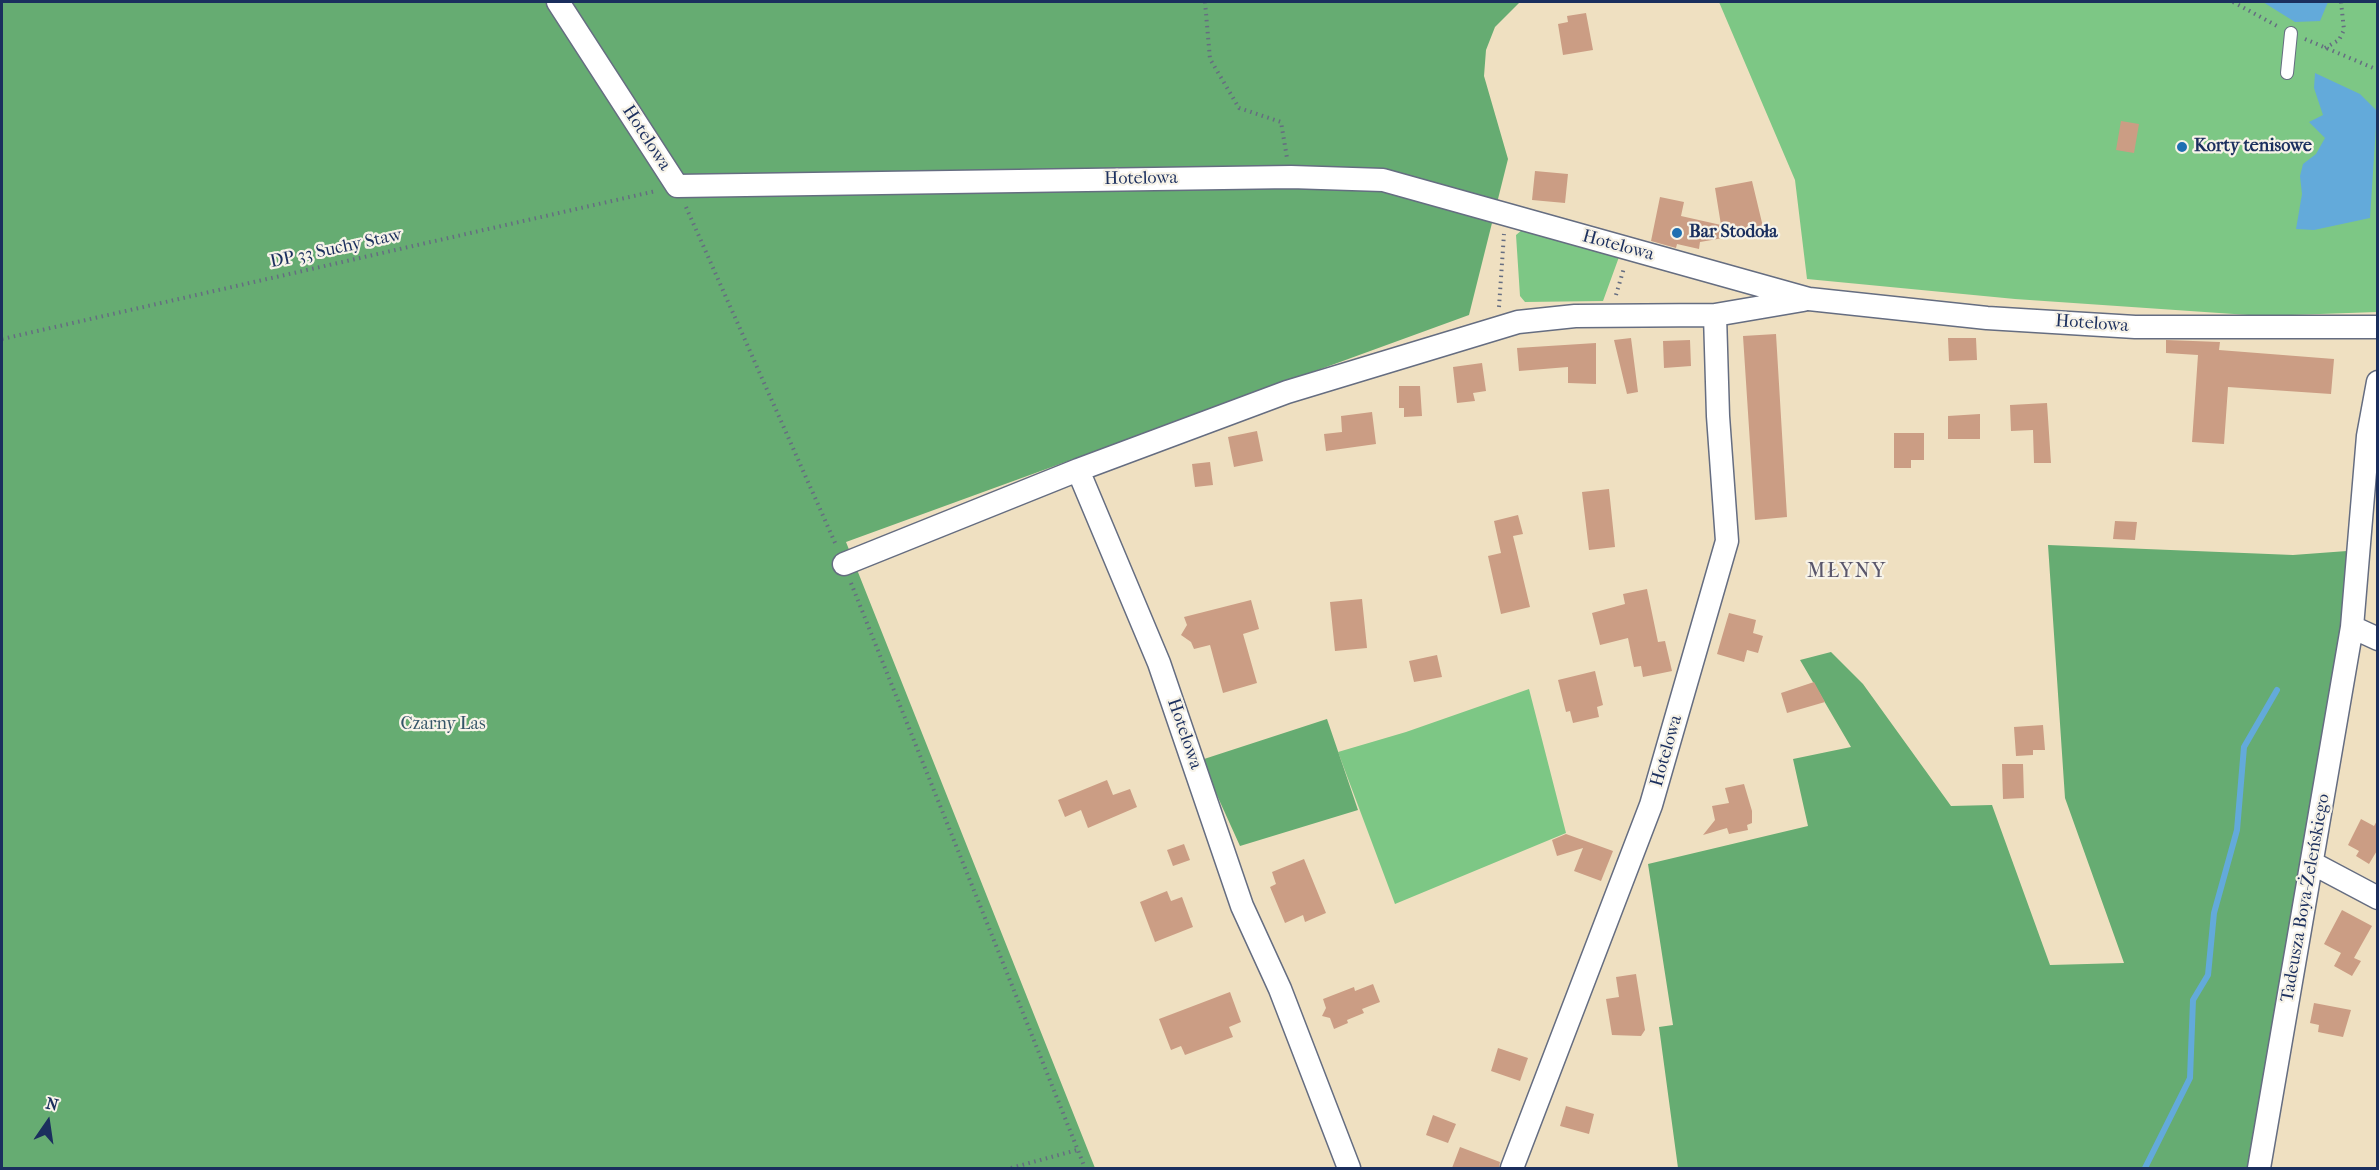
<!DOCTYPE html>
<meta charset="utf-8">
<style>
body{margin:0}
#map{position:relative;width:2379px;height:1170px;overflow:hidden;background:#efe0c1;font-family:"IM FELL French Canon",serif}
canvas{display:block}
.frame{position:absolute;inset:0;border:3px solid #1b2f5e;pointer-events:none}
.north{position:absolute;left:18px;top:1092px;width:60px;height:60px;-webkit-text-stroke:4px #f7f3e8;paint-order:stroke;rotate:13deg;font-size:16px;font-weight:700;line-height:24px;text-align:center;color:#1b2f5e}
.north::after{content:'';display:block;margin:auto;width:21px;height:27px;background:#1b2f5e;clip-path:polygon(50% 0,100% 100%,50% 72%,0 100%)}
</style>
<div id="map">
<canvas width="2379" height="1170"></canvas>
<div class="frame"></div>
<div class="north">N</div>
</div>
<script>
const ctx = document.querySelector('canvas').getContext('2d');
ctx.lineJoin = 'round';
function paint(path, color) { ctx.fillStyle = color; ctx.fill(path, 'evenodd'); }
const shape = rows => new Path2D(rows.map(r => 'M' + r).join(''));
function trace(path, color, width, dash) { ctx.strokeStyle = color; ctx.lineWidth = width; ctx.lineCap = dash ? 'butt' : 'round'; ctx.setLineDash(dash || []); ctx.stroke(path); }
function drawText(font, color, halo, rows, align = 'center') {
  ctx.font = font + ' "IM FELL French Canon",serif'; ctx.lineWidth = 4.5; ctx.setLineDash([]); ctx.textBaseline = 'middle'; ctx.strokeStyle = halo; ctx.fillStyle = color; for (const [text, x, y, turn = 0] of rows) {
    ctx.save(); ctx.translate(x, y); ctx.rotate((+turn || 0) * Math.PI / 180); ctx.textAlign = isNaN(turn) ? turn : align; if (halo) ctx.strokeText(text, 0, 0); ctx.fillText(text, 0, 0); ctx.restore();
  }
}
paint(shape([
 [1719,2,2377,2,2377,312,2263,316,2015,299,1807,279,1795,180],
 [1522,230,1619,257,1603,301,1525,302,1520,296,1516,235],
 [1529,689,1566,833,1395,904,1338,752,1406,732]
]), '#7dc785');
paint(shape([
 [2,2,1520,2,1495,27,1486,50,1484,76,1508,159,1469,315,846,542,1095,1168,2,1168],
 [2048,545,2293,555,2347,551,2341,627,2247,1168,1678,1168,1659,1027,1673,1025,1648,864,1808,826,1793,759,1851,747,1800,660,1831,652,1863,684,1951,806,1992,805,2050,965,2124,963,2065,798],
 [1327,719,1358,810,1240,846,1201,760]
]), '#66ac72');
paint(shape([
 [2263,2,2328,2,2320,21,2295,22],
 [2315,73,2360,94,2377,111,2370,218,2314,230,2296,229,2302,194,2300,176,2303,164,2316,154,2325,138,2309,122,2323,115,2314,88]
]), '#63aada');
trace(shape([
 [2145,1168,2190,1078,2193,1000,2208,975,2214,913,2237,830,2244,747,2277,690]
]), '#63aada', 6);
paint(shape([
 [1586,13,1593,50,1563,55,1558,24,1568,22,1567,16],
 [2121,121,2139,124,2134,153,2116,150],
 [1535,171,1568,174,1565,203,1532,200],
 [1752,181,1764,231,1700,242,1699,249,1677,244,1676,248,1651,241,1660,197,1684,202,1681,216,1721,225,1715,188],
 [1776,334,1787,517,1755,520,1743,336],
 [1631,338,1638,392,1627,394,1614,340],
 [1948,338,1976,338,1977,360,1949,361],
 [1690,340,1691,366,1664,368,1663,341],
 [2166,340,2220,342,2219,350,2334,359,2331,394,2228,387,2224,444,2192,442,2198,355,2166,353],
 [1596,343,1596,384,1568,383,1568,367,1519,371,1517,348],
 [1482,363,1486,391,1473,393,1475,401,1457,403,1453,367],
 [1399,386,1420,386,1422,416,1404,417,1404,408,1399,408],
 [2047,403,2051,463,2034,463,2033,430,2011,431,2010,405],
 [1372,412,1376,444,1326,451,1324,434,1342,432,1341,416],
 [1980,414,1980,439,1948,439,1948,416],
 [1257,431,1263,461,1234,467,1228,437],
 [1894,433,1924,433,1924,460,1911,460,1911,468,1894,468],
 [1210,462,1213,485,1195,487,1192,464],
 [1609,489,1615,547,1589,550,1582,492],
 [1518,515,1523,534,1513,536,1530,607,1501,614,1488,556,1501,553,1494,521],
 [2115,521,2137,522,2135,540,2113,539],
 [1647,589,1658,642,1665,641,1672,671,1643,677,1641,666,1634,667,1628,638,1600,645,1592,613,1625,604,1623,594],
 [1362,599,1367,648,1335,651,1330,602],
 [1251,600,1259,629,1243,634,1257,683,1223,693,1210,645,1194,649,1191,642,1181,635,1187,625,1184,617],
 [1729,613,1756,620,1753,633,1763,636,1758,653,1747,650,1744,662,1717,654],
 [1437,655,1442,677,1414,682,1409,661],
 [1595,671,1603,705,1597,707,1599,717,1573,723,1570,711,1566,712,1558,680],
 [1814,682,1825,702,1787,713,1781,693],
 [2043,725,2045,750,2033,750,2033,755,2016,756,2014,727],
 [2002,764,2023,764,2024,798,2003,799],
 [1107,780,1113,795,1130,789,1137,807,1088,828,1081,810,1065,817,1058,800],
 [1744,784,1752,811,1752,823,1747,825,1748,830,1729,834,1727,828,1703,835,1715,820,1712,806,1729,803,1725,788],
 [2361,819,2374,826,2378,819,2378,849,2369,864,2356,856,2359,851,2348,845],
 [1566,834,1613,851,1601,881,1574,871,1583,848,1557,856,1552,840],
 [1184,844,1190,860,1173,866,1167,850],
 [1304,859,1326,913,1305,922,1303,915,1285,923,1270,887,1276,884,1272,872],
 [1167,891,1171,901,1182,897,1193,927,1155,942,1140,902],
 [2342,910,2372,926,2354,958,2361,961,2352,976,2334,966,2341,953,2324,944],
 [1636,974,1645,1030,1641,1036,1612,1035,1606,999,1619,997,1616,977],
 [1373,984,1380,1002,1362,1009,1364,1013,1347,1020,1348,1023,1334,1029,1330,1018,1322,1016,1326,1008,1323,999,1354,987,1355,991],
 [1230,992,1241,1022,1229,1027,1233,1037,1185,1055,1181,1046,1171,1050,1159,1019],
 [2314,1003,2351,1010,2343,1037,2318,1032,2319,1025,2310,1023],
 [1498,1048,1528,1058,1520,1081,1491,1071],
 [1566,1106,1594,1114,1589,1134,1560,1126],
 [1433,1115,1456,1124,1448,1143,1426,1135],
 [1460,1147,1500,1162,1499,1168,1452,1168]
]), '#cb9d84');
const service = shape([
 [2287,73,2291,33]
]);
const minor = shape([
 [558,2,677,186,1291,177,1383,180,1809,299,1987,318,2135,327,2378,327],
 [1078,470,1159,663,1242,906,1280,989,1349,1168],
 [844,564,1078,470,1287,392,1518,322,1575,316,1715,315,1803,300],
 [2352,627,2368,436,2378,382],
 [2312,863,2378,898],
 [1512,1168,1651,805,1727,541,1718,416,1715,315],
 [2259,1168,2352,627,2378,639]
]);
trace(service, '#656d81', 14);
trace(minor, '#656d81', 25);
trace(shape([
 [1205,2,1210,59,1239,108,1281,122,1287,158],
 [2233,2,2279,27],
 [2305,39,2378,70],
 [2325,48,2339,40,2344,30,2341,2],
 [686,207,836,545],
 [1616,295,1624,268],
 [1499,307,1504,234],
 [2,339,656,191],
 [851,583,1085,1168],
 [1011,1168,1077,1150]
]), '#656d81', 4, [1.5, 4.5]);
trace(service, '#fff', 12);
trace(minor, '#fff', 22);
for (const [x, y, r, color] of [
 [2182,147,6,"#1f6fb2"],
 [1677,233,6,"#1f6fb2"]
]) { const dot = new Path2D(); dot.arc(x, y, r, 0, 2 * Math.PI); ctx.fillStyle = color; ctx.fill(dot); trace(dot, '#f7f3e8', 2); }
drawText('18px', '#1b2f5e', '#f7f3e8', [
 ["Hotelowa",646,138,57],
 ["Hotelowa",1141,179,-1],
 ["Hotelowa",1618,246,15],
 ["DP 33 Suchy Staw",336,249,-12],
 ["Hotelowa",2092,324,4],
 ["Hotelowa",1184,734,71],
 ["Hotelowa",1667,751,-74],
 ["Tadeusza Boya-Żeleńskiego",2306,898,-80]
]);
drawText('bold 18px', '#1b2f5e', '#f7f3e8', [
 ["Korty tenisowe",2194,147],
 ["Bar Stodoła",1689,233]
], 'left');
drawText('18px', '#345568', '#f7f3e8', [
 ["Czarny Las",443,725]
]);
ctx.letterSpacing = '1.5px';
drawText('20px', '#59566b', '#f7f3e8', [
 ["MŁYNY",1847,572]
]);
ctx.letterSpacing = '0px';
</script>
